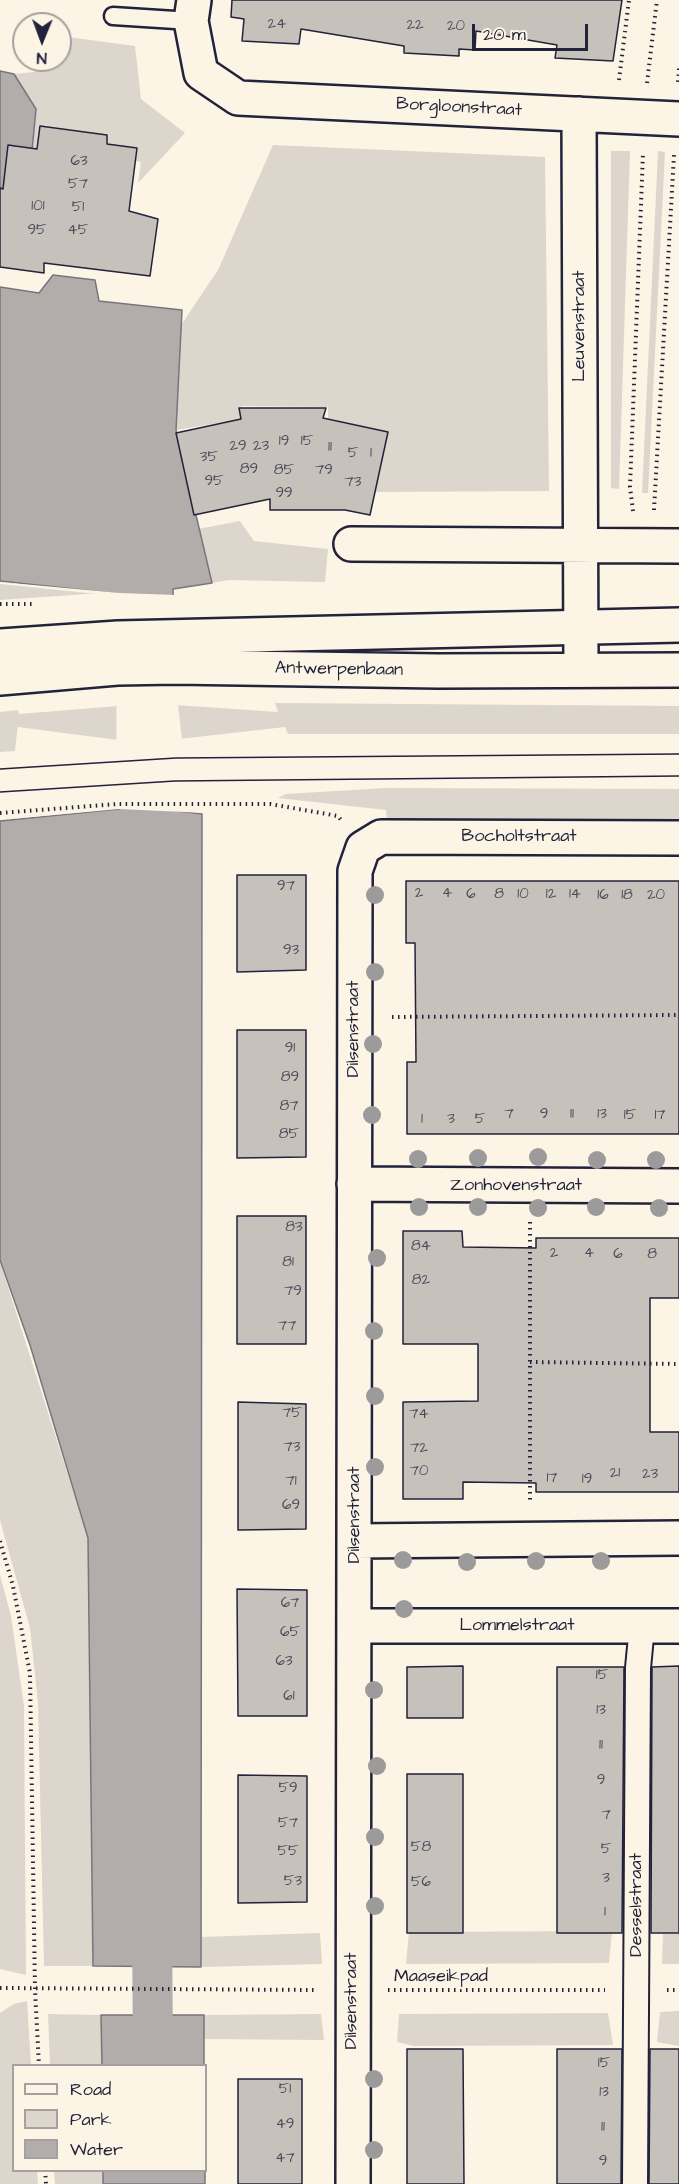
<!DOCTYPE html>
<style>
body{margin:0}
#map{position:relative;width:679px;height:2184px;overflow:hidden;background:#fcf5e5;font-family:"Architects Daughter",sans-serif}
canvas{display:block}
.legend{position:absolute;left:12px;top:2064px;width:195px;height:108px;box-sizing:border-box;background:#fcf5e5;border:2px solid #a5a1a1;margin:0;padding:8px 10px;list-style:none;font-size:18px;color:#22223b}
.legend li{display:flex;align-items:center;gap:12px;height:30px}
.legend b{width:30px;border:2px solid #a5a1a1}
.north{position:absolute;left:12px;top:12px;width:60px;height:60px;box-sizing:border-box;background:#fcf5e5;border:2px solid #a5a1a1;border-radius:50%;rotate:181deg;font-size:16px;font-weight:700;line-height:24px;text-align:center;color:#22223b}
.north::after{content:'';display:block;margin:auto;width:21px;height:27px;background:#22223b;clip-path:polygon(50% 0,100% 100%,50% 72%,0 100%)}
.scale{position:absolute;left:472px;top:24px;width:116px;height:27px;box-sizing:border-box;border:3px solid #22223b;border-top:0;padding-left:8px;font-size:18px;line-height:21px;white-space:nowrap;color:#22223b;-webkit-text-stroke:4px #fcf5e5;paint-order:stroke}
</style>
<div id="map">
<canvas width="679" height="2184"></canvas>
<ul class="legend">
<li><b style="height:8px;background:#fcf5e5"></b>Road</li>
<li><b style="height:16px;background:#dcd6cc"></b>Park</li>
<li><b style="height:16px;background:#b2adab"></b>Water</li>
</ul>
<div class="north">N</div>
<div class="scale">20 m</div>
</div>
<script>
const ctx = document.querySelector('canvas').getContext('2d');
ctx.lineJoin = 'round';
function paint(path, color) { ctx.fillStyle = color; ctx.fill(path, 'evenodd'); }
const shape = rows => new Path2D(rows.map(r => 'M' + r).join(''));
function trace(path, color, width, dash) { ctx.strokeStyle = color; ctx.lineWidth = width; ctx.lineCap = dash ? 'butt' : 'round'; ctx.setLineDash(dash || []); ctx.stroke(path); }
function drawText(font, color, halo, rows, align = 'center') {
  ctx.font = font + ' "Architects Daughter",sans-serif'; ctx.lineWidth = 4.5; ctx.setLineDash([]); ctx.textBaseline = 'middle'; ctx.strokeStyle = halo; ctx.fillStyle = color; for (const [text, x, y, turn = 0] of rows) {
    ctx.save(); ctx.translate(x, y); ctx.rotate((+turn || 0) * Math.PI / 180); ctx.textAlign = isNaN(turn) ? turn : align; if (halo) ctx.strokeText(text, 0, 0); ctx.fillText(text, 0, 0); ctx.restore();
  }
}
paint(shape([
 [60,36,135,46,141,99,185,133,138,183,141,162,114,159,10,192,36,109,14,74,35,72,40,60,60,60],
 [273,145,545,157,549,491,375,492,388,432,328,418,328,407,241,406,244,419,176,430,181,325,218,270],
 [611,151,630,151,619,489,611,488],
 [658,151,665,152,648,493,642,493],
 [240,521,254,541,328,549,325,582,229,580,212,583,198,529],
 [0,581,116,592,0,600],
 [275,703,679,706,679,734,288,734,285,727,179,739,175,705,278,712],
 [118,706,118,740,18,727,18,723,15,751,0,752,0,712,18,710,19,714],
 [386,788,679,789,679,820,387,820,386,810,278,798,286,794],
 [0,1262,88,1538,93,1966,44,1966,38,1703,30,1628,0,1520],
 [0,1575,11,1616,24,1706,26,1975,0,1969],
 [612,1931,609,1963,406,1964,409,1932],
 [320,1933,322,1964,201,1967,201,1937],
 [663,1934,679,1934,679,1964,662,1964],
 [27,2001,31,2065,14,2066,14,2170,37,2171,38,2184,0,2184,0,2013,14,2004],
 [679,2011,679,2046,657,2042,660,2012],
 [608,2013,613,2045,414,2046,397,2042,399,2014],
 [48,2014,101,2015,102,2065,50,2065],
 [321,2014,324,2040,204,2039,204,2015],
 [54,2171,103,2171,103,2184,55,2184]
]), '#dcd6cc');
const water = shape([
 [0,71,14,74,36,109,29,182,0,256,0,71],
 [53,275,95,280,99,301,182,310,176,430,212,583,173,589,175,739,171,810,202,814,201,1967,93,1966,88,1538,30,1345,0,1260,0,821,119,809,120,594,0,581,0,287,39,293,53,275],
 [101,2015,204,2015,204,2065,102,2065,101,2015],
 [103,2171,205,2171,205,2184,103,2184,103,2171]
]);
paint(water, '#b2adab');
trace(water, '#78757e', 1.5);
paint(shape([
 [0,582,120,593,176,595,178,705,182,739,178,742,174,808,205,813,119,809,0,820,116,807,117,596,0,584]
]), '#fcf5e5');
trace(shape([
 [152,1910,153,2066]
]), '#b2adab', 40);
const building = shape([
 [232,0,622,0,613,61,555,58,557,45,476,31,475,50,459,49,459,56,404,53,404,46,301,29,299,44,242,41,244,19,231,17,232,0],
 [40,126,107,135,107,144,137,148,129,211,158,219,150,276,44,263,44,273,0,267,0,188,3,189,8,145,37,149,40,126],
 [239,408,326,408,323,418,388,432,370,515,345,510,270,510,270,499,194,515,176,433,241,419,239,408],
 [237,875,306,875,306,970,237,972,237,875],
 [406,881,679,881,679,1134,407,1134,407,1062,416,1062,415,943,406,943,406,881],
 [237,1030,306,1030,306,1157,237,1158,237,1030],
 [237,1216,306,1216,306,1344,237,1344,237,1216],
 [403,1231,462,1231,463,1247,536,1248,536,1238,679,1238,679,1298,650,1298,650,1432,679,1432,679,1492,536,1492,536,1483,463,1482,463,1499,403,1499,403,1402,478,1401,478,1344,403,1344,403,1231],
 [238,1402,306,1404,306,1529,238,1530,238,1402],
 [237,1589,307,1590,307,1716,238,1716,237,1589],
 [463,1666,463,1718,407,1718,407,1667,463,1666],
 [679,1666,679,1933,651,1933,652,1667,679,1666],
 [557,1667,624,1667,622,1933,557,1933,557,1667],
 [407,1774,463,1774,463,1933,407,1933,407,1774],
 [238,1775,307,1776,307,1902,238,1903,238,1775],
 [407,2049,463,2049,464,2184,407,2184,407,2049],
 [557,2049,622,2049,621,2184,557,2184,557,2049],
 [650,2049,679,2049,679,2184,649,2184,650,2049],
 [238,2079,302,2079,302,2184,238,2184,238,2079]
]);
paint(building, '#c6c1bb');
trace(building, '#22223b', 1.5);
const service = shape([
 [113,16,191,21]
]);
const pedestrian = shape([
 [635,2184,638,1668,642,1626]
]);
const minor = shape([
 [194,0,191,21,201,73,238,98,679,119],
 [579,114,581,670],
 [351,544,679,546],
 [354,1184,679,1186],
 [355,1541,679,1538],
 [355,1626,679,1626],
 [353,2184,355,871,363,848,381,837,679,838]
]);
const tertiary = shape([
 [0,646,118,638,679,625],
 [0,678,117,668,175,667,438,671,679,670]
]);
trace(service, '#22223b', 21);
trace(pedestrian, '#22223b', 28);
trace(minor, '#22223b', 38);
trace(tertiary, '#22223b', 38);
trace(shape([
 [619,80,629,0],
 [678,82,679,68],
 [647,83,657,0],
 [654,510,674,155],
 [633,511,630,487,643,153],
 [0,604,32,604],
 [0,813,117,804,270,804,338,816,341,820],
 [392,1017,679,1015],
 [530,1222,530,1502],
 [530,1362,679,1364],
 [0,1541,13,1586,30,1673,35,1990,39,2066],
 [0,1988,317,1990],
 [388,1990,605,1990],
 [667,1990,679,1990],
 [45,2170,46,2184]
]), '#22223b', 4, [1.5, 4.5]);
trace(service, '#fcf5e5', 16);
trace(pedestrian, '#fcf5e5', 24);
trace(minor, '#fcf5e5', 33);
trace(tertiary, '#fcf5e5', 33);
trace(shape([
 [0,769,176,758,679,754],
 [0,792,175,781,679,776]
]), '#22223b', 1.5);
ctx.fillStyle = '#9d9a9b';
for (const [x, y] of [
 [375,895],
 [375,972],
 [373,1044],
 [372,1115],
 [538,1157],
 [478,1158],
 [418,1159],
 [597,1160],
 [656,1160],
 [419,1207],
 [478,1207],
 [596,1207],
 [538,1208],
 [659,1208],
 [377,1258],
 [374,1331],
 [375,1396],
 [375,1467],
 [403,1560],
 [536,1561],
 [601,1561],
 [467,1562],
 [404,1609],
 [374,1690],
 [377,1766],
 [375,1837],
 [375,1906],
 [374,2079],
 [374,2150]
]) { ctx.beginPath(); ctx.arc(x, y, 9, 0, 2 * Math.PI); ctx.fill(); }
drawText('15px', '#4b4a5b', null, [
 ["24",277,25],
 ["22",415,26],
 ["20",456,27],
 ["63",79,162],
 ["57",78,185],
 ["101",38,207],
 ["51",78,208],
 ["95",37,231],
 ["45",78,231],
 ["19",284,442],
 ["15",307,442],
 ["29",238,447],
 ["23",261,447],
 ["11",330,448],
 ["5",353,454],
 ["1",371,454],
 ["35",209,458],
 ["89",249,470],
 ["85",284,471],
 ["79",324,471],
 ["95",214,482],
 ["73",353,483],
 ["99",284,494],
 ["97",286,887],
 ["2",419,894],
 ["4",447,894],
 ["6",471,895],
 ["8",499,895],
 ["10",523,895],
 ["12",551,895],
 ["14",575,895],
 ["16",603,896],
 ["18",627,896],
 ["20",656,896],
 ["93",291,951],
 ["91",290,1049],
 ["89",290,1078],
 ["87",289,1107],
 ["7",509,1115],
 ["9",544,1115],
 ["11",572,1115],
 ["13",602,1115],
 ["15",630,1116],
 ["17",660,1116],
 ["1",422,1120],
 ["3",451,1120],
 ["5",480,1120],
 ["85",289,1135],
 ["83",294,1228],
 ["84",421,1247],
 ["2",554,1254],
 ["4",589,1254],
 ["6",618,1255],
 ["8",652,1255],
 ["81",288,1263],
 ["82",421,1281],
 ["79",293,1292],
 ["77",287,1327],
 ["75",292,1414],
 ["74",419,1415],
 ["73",292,1448],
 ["72",419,1449],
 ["70",419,1472],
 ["21",615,1474],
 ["23",650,1475],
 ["17",552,1479],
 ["19",587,1480],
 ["71",291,1482],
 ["69",291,1506],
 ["67",290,1604],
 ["65",290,1633],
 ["63",284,1662],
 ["15",602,1676],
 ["61",289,1697],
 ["13",601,1711],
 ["11",601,1746],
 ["9",601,1781],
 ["59",288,1789],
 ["7",606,1816],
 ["57",288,1824],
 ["58",421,1848],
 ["5",606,1850],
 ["55",288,1852],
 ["3",606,1879],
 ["53",293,1882],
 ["56",421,1883],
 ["1",605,1913],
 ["15",604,2064],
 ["51",285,2090],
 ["13",604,2093],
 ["49",285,2125],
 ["11",603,2128],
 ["47",285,2159],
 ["9",603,2162]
]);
drawText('18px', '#22223b', '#fcf5e5', [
 ["Borgloonstraat",459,108,3],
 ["Leuvenstraat",580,326,-90],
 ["Antwerpenbaan",339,670,1],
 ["Bocholtstraat",519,837],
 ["Dilsenstraat",354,1029,-90],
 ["Zonhovenstraat",516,1186],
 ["Dilsenstraat",355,1515,-90],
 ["Lommelstraat",517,1626],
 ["Desselstraat",637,1905,-90],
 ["Maaseikpad",441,1977],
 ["Dilsenstraat",352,2001,-90]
]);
</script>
